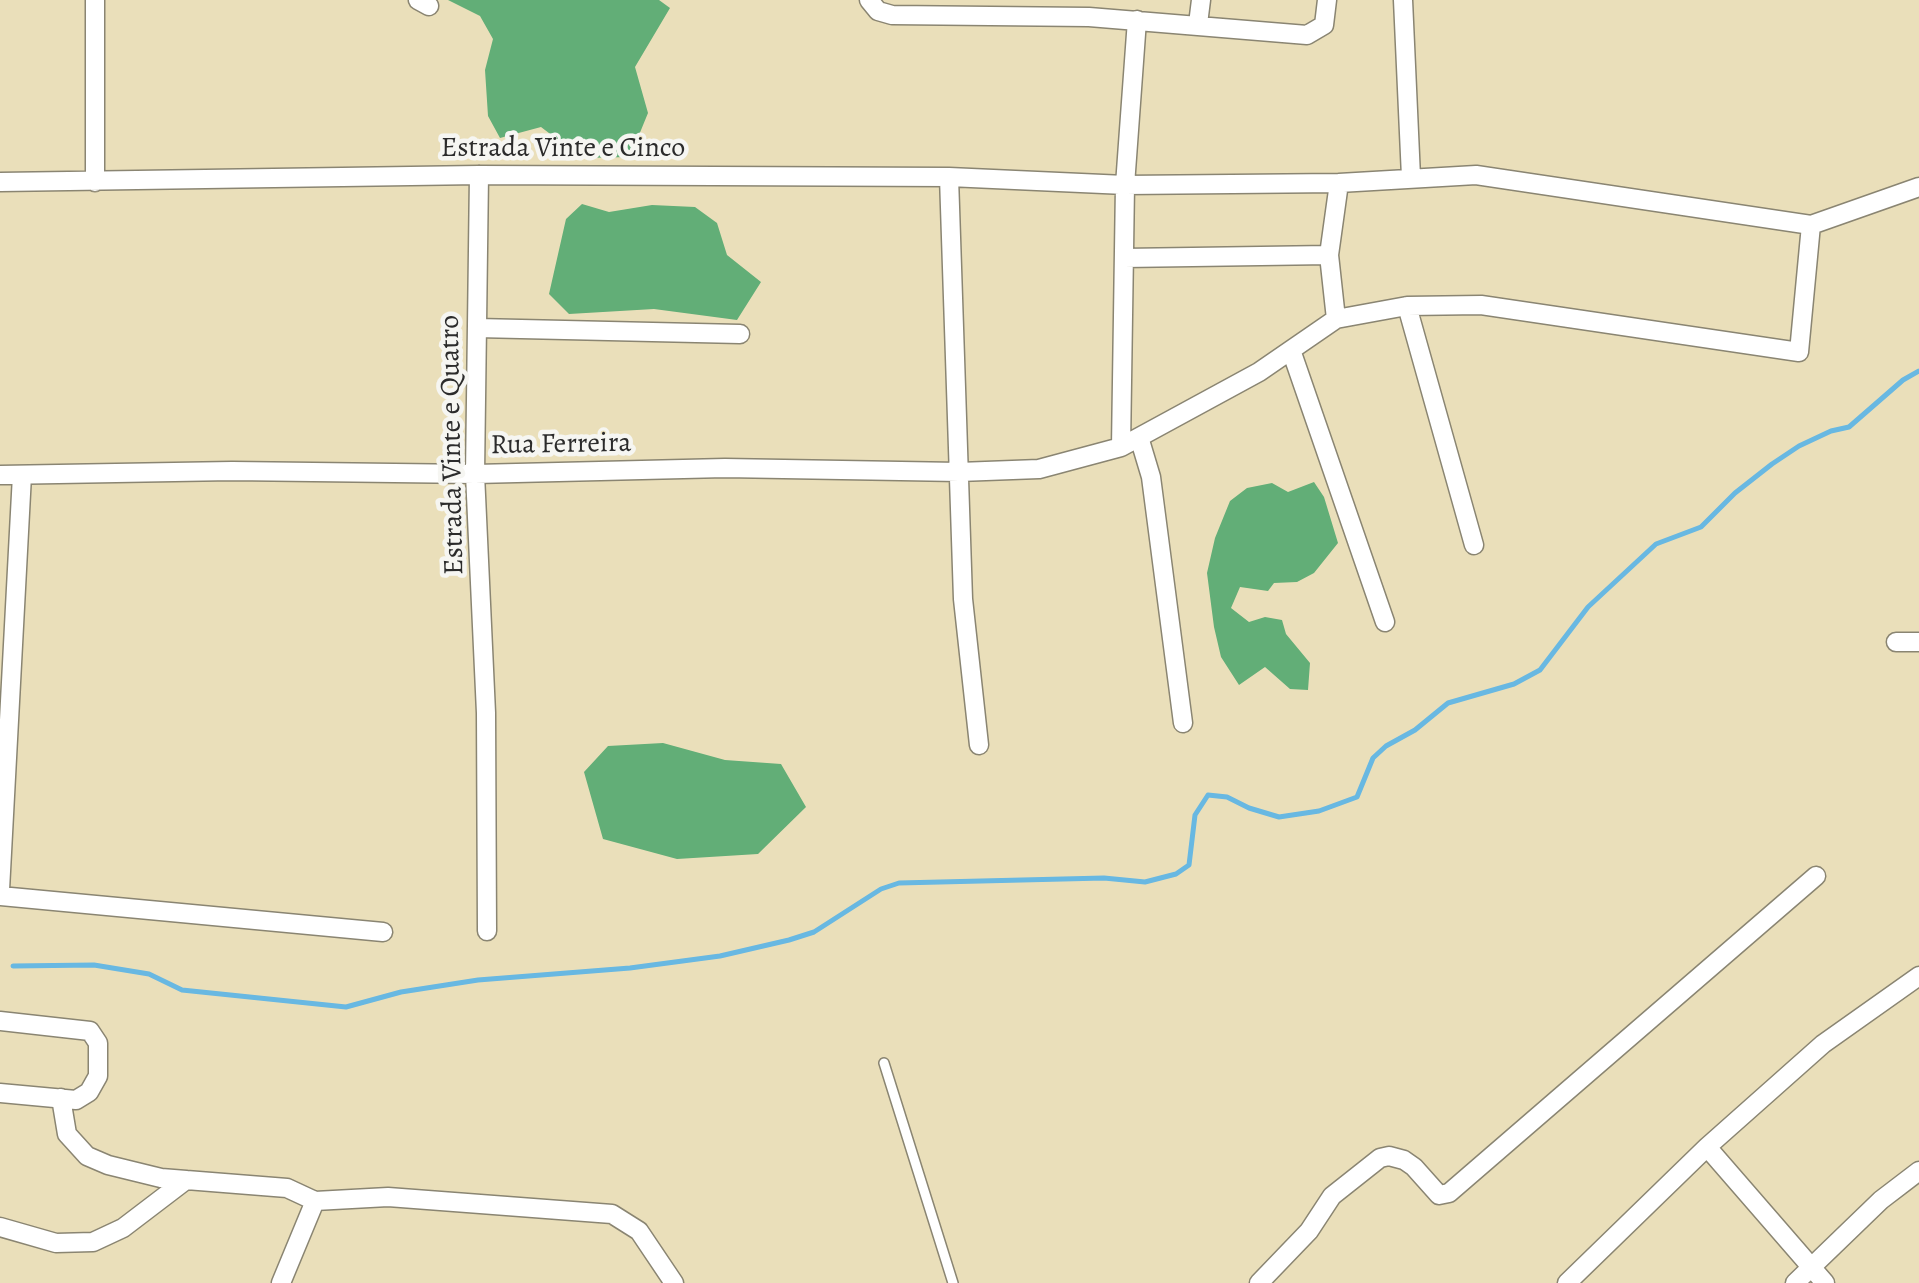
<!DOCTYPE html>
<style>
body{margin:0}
canvas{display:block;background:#eadfba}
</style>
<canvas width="1919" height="1283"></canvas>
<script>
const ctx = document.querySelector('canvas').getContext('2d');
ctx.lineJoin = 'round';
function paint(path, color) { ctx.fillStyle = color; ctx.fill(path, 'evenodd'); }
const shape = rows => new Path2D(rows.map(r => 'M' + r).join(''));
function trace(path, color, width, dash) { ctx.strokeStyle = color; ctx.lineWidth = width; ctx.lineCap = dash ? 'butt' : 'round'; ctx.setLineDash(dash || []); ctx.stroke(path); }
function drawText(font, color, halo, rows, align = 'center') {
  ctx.font = font + ' Alegreya,serif'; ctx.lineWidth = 9; ctx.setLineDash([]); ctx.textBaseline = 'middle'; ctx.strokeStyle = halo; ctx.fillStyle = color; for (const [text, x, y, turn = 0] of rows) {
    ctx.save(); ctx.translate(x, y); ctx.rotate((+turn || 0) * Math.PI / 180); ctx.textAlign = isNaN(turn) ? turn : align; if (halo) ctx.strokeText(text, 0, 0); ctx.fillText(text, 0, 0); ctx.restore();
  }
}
paint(shape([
 [448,0,659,0,670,8,635,67,648,113,630,157,582,158,541,127,500,138,488,116,485,70,493,39,480,16],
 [582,204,609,212,652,205,695,207,717,223,727,255,761,282,737,320,654,309,569,314,549,294,566,219],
 [1314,482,1324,497,1338,543,1314,573,1297,582,1274,583,1268,591,1240,587,1231,608,1249,622,1265,617,1282,620,1286,634,1310,663,1308,690,1290,689,1265,667,1239,685,1221,657,1214,627,1207,573,1215,538,1230,501,1247,488,1272,483,1288,492],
 [663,743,725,760,781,764,806,807,758,854,677,859,603,839,584,772,608,746]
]), '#62ae77');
trace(shape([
 [13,966,94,965,149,974,182,990,346,1007,401,992,478,980,630,968,720,956,789,940,814,932,881,889,899,883,1104,878,1145,882,1176,874,1189,865,1195,815,1208,795,1227,797,1249,808,1279,817,1319,811,1357,797,1373,758,1386,746,1415,730,1448,703,1514,684,1540,670,1588,607,1656,544,1701,527,1735,493,1772,464,1799,446,1831,431,1849,427,1903,380,1919,371]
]), '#68b8e2', 5);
const service = shape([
 [884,1063,953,1283]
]);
const minor = shape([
 [95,0,95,182],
 [418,0,429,6],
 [869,0,878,11,892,15,1089,17,1307,35,1324,25,1327,0],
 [1403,0,1411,177],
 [1198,24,1201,0],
 [479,175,475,474,486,713,487,931],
 [949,177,963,599,979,745],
 [0,182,479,175,949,177,1125,185,1339,183,1329,255,1336,319,1259,372,1121,447,1125,185,1137,20],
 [1339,183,1476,175,1811,225,1919,187],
 [1124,258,1329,255],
 [1407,306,1474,545],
 [1336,319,1407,306,1481,305,1799,352,1811,225],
 [477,328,740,334],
 [1291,350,1385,622],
 [1139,437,1151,477,1183,723],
 [0,475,232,471,475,474,725,468,959,472,1039,469,1121,447],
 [1896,642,1919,642],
 [0,890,22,475],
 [0,896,383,932],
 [0,1021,90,1031,98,1043,98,1076,89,1092,76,1100,0,1093],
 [61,1098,67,1134,87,1156,108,1165,161,1178,287,1188,315,1201],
 [1707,1147,1825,1283],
 [0,1227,56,1243,93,1242,123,1228,186,1180],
 [281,1283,315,1201,388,1197,612,1214,639,1231,674,1283],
 [1259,1283,1309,1231,1332,1196,1380,1158,1389,1156,1404,1160,1414,1167,1439,1195,1449,1193,1816,876],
 [1567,1283,1707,1147,1823,1044,1919,976],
 [1795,1283,1881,1200,1919,1171]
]);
trace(service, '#8a8572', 12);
trace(minor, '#8a8572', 21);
trace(service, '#fff', 9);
trace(minor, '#fff', 18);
drawText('28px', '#2b2b2b', '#f6f6f2', [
 ["Estrada Vinte e Cinco",563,149],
 ["Estrada Vinte e Quatro",453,445,-91],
 ["Rua Ferreira",561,445,-1]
]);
</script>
